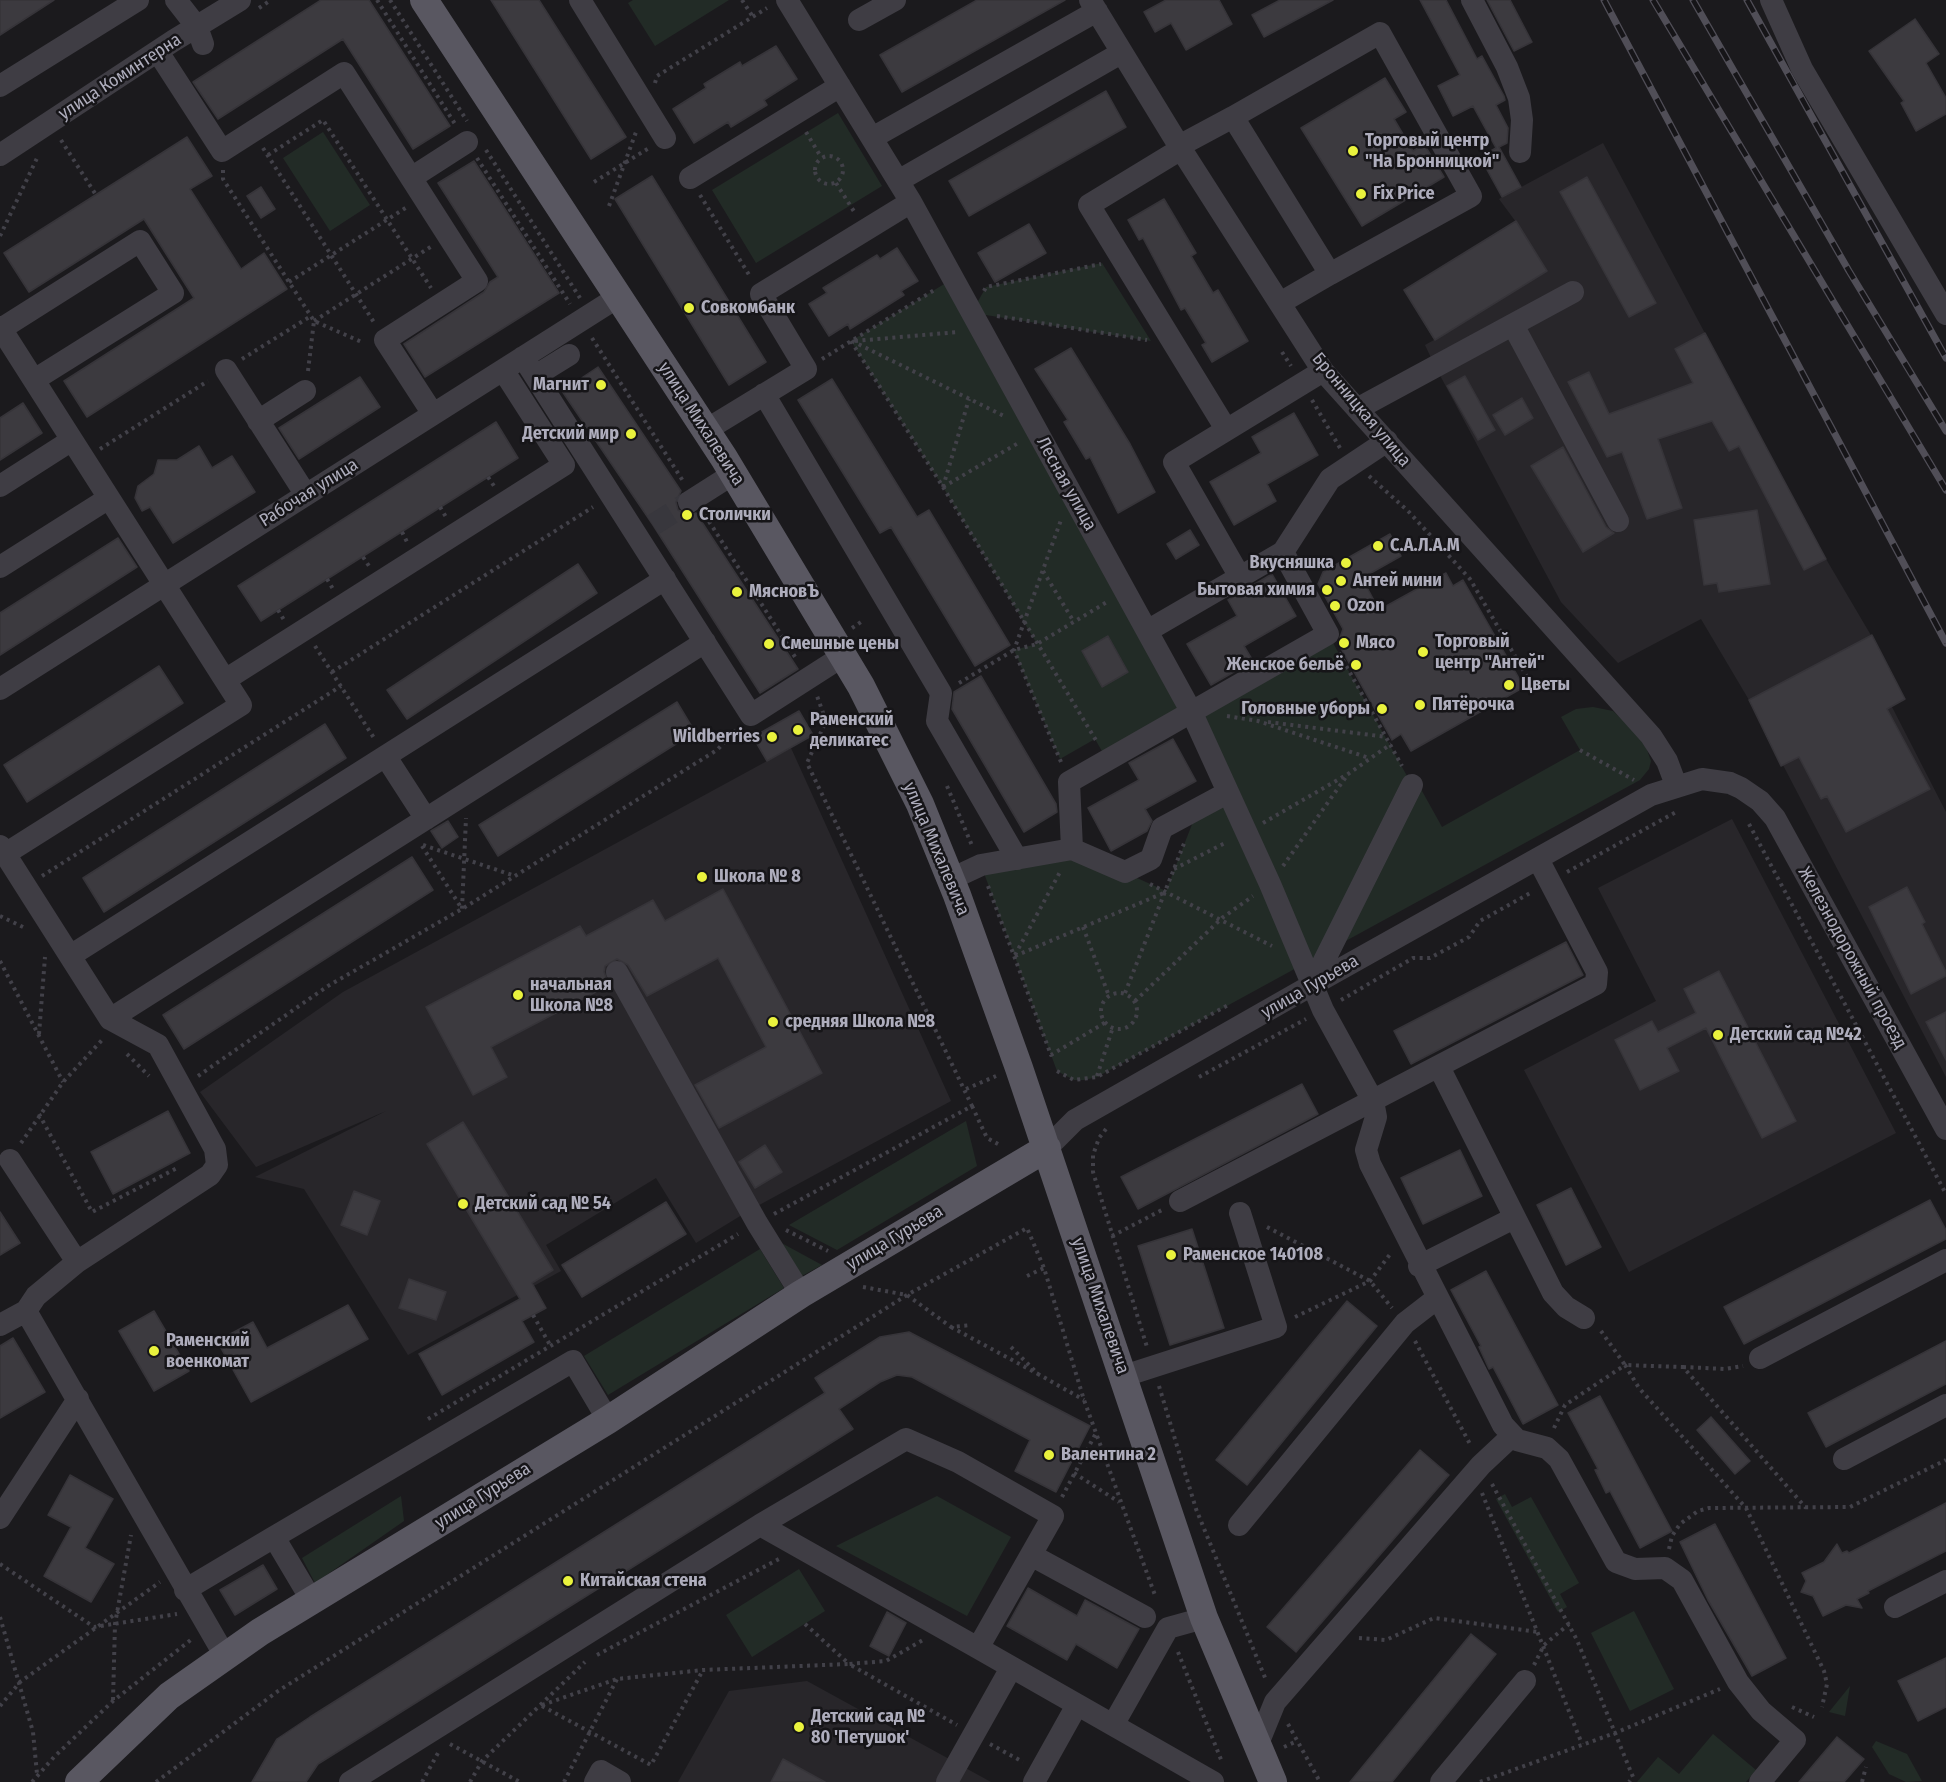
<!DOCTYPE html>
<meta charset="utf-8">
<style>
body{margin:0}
canvas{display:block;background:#1b1a1d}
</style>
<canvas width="1946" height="1782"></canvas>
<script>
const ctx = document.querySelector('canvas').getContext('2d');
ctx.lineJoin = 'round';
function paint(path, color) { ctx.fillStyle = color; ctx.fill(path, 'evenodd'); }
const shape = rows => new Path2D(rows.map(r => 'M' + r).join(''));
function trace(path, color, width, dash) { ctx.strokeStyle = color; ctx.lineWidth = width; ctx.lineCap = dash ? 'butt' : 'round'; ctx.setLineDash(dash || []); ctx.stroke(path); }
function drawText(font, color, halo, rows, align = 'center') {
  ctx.font = font + ' "Fira Sans Condensed",sans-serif'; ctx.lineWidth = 5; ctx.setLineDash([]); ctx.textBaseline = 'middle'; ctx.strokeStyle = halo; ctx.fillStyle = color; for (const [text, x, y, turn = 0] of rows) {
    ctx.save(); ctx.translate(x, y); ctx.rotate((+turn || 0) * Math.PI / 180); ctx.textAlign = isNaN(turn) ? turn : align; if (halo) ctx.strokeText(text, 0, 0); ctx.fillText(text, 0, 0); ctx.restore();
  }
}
paint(shape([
 [1603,143,1826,559,1882,654,1893,679,1892,707,1946,812,1946,1077,1749,700,1701,619,1618,663,1561,602,1435,366,1425,345,1434,340,1404,290,1516,222,1499,199],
 [791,748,951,1101,750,1210,696,1243,656,1178,546,1245,561,1271,408,1355,304,1189,255,1177,386,1111,256,1167,200,1092,343,992],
 [1732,819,1896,1133,1629,1272,1524,1070,1656,1001,1598,888],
 [807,1681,991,1782,678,1782,729,1691]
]), '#28262a');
paint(shape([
 [633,0,729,0,655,46,628,3],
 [838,113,882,186,756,263,712,190],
 [323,132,370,205,330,231,283,158],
 [1102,263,1151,341,973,313,1191,710,1328,634,1412,785,1417,782,1442,827,1580,750,1561,717,1576,709,1593,707,1613,711,1643,739,1651,761,1649,769,1640,780,1097,1077,1084,1080,1074,1080,1057,1071,981,865,1072,849,1166,891,1198,809,1227,793,1191,711,1107,760,1095,739,1060,759,1014,650,1037,644,943,487,851,341,954,278,972,312,986,287],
 [1108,636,1128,672,1102,686,1082,651],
 [966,1121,977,1166,837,1250,789,1225],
 [776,1240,822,1265,798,1278],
 [760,1249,784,1288,608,1395,584,1356],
 [1505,1494,1512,1507,1531,1497,1579,1583,1560,1594,1567,1607,1558,1612,1496,1499],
 [401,1496,404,1521,315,1583,302,1558],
 [937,1496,1011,1537,967,1616,836,1546],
 [799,1569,825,1611,752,1657,726,1615],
 [1634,1611,1674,1689,1630,1711,1591,1633],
 [1850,1686,1845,1716,1829,1712],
 [1713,1734,1756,1770,1746,1782,1637,1782,1658,1757,1679,1774],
 [1876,1741,1907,1754,1922,1781,1906,1782,1889,1774,1872,1747]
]), '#222b26');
const building = shape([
 [0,0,54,0,0,35,0,0],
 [321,0,369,0,450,126,413,149,343,39,218,119,193,82,321,0],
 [491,0,539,0,626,137,591,159,491,0],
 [977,0,1065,0,902,92,880,55,977,0],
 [1166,0,1219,0,1232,24,1186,50,1171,23,1155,32,1144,12,1166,0],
 [1280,0,1333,0,1264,37,1252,15,1280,0],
 [1420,0,1446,0,1477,59,1482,56,1504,96,1505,100,1496,105,1508,128,1507,143,1499,147,1521,187,1502,197,1480,157,1496,148,1473,106,1453,116,1438,86,1460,75,1420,0],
 [1487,0,1510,0,1532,42,1514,51,1487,0],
 [1915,19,1939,54,1926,63,1946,98,1946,114,1916,131,1901,103,1904,101,1869,51,1915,19],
 [776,46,797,79,764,100,767,105,731,127,728,122,694,143,673,109,706,88,704,84,740,62,742,66,776,46],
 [1385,78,1406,112,1394,119,1413,151,1424,144,1444,177,1362,226,1301,128,1385,78],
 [1106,91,1126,127,969,216,949,181,1106,91],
 [187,137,212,176,190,189,241,269,264,253,287,289,87,417,64,381,194,298,144,219,29,292,4,253,187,137],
 [474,161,559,293,425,377,404,344,484,292,490,282,498,277,438,183,474,161],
 [652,176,766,362,729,385,615,199,652,176],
 [1587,177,1656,303,1629,317,1560,192,1587,177],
 [261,187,275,209,261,218,247,196,261,187],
 [1164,199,1196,253,1191,256,1213,293,1218,290,1248,341,1212,362,1202,345,1206,343,1185,308,1181,310,1143,238,1139,240,1128,220,1164,199],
 [1516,221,1547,271,1435,340,1404,290,1516,221],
 [1029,224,1046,253,995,282,978,253,1029,224],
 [897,248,918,281,901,291,904,295,850,329,848,324,829,336,809,304,827,293,823,288,877,255,880,259,897,248],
 [1705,333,1826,559,1804,570,1739,446,1729,451,1712,421,1658,439,1682,508,1647,519,1622,452,1607,457,1568,382,1589,372,1609,414,1645,401,1693,383,1675,349,1705,333],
 [1071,348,1130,444,1155,492,1118,513,1090,457,1086,459,1064,422,1068,420,1035,369,1071,348],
 [598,367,681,491,676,502,678,510,689,515,696,513,798,669,760,693,653,525,562,391,598,367],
 [1465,376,1495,430,1478,440,1447,386,1465,376],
 [360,377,380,407,299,459,279,428,360,377],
 [832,379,917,517,929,510,1010,645,975,666,891,527,880,533,798,400,832,379],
 [1522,398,1533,418,1505,435,1493,415,1522,398],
 [23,403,42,433,0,460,0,418,23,403],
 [1294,413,1318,455,1267,484,1276,501,1234,525,1210,482,1261,453,1252,437,1294,413],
 [496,422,518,458,261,621,238,586,496,422],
 [199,446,212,468,232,456,255,492,173,543,150,507,142,511,135,498,138,486,154,474,158,460,177,460,199,446],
 [1563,447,1606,527,1614,533,1583,552,1531,466,1563,447],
 [1757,510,1770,584,1719,592,1717,583,1704,585,1694,520,1757,510],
 [1190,530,1199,545,1176,559,1167,544,1190,530],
 [1390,534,1401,556,1362,578,1379,610,1446,573,1453,586,1463,580,1524,687,1411,751,1401,734,1392,740,1338,643,1343,629,1318,584,1323,572,1390,534],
 [118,538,137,567,0,655,0,613,118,538],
 [578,564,597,593,407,719,387,690,578,564],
 [1272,574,1296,616,1244,646,1253,661,1211,685,1187,644,1237,616,1228,600,1272,574],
 [1872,635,1905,699,1887,709,1930,789,1846,832,1827,796,1821,799,1799,757,1781,766,1749,700,1872,635],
 [1108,636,1128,672,1102,687,1082,651,1108,636],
 [159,666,183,703,27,802,4,765,159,666],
 [981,676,1056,804,1057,812,1024,832,952,709,954,692,981,676],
 [677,702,695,732,498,856,479,825,677,702],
 [799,711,813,735,767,761,753,737,799,711],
 [325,724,346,758,104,912,83,878,325,724],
 [1173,739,1196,781,1145,809,1152,821,1147,831,1111,851,1088,808,1139,780,1129,763,1173,739],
 [448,821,458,837,442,848,431,831,448,821],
 [412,857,433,890,184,1049,163,1015,412,857],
 [1907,887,1925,922,1922,924,1946,972,1946,976,1911,994,1869,907,1907,887],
 [723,889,822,1073,719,1128,695,1085,766,1047,718,958,647,996,628,965,617,959,605,966,604,972,609,985,491,1047,507,1077,473,1095,426,1007,580,926,586,936,653,900,665,921,723,889],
 [1566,942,1583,975,1411,1064,1394,1031,1566,942],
 [1719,971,1796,1121,1762,1138,1706,1028,1667,1048,1679,1071,1640,1090,1615,1040,1652,1021,1658,1032,1696,1013,1684,989,1719,971],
 [1946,1012,1946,1060,1926,1022,1946,1012],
 [1302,1084,1318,1114,1138,1209,1121,1177,1302,1084],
 [168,1111,190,1153,113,1194,91,1152,168,1111],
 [463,1122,553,1270,532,1283,546,1308,522,1321,534,1342,442,1395,419,1354,520,1299,427,1144,463,1122],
 [765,1145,782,1172,755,1188,739,1162,765,1145],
 [1460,1150,1482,1196,1423,1224,1401,1178,1460,1150],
 [1571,1188,1601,1247,1566,1265,1537,1205,1571,1188],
 [354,1191,380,1201,367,1235,341,1225,354,1191],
 [1930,1200,1946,1230,1946,1239,1744,1344,1724,1307,1930,1200],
 [666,1202,686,1234,582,1297,562,1265,666,1202],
 [0,1212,20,1243,0,1255,0,1212],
 [1192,1229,1224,1328,1170,1345,1138,1246,1192,1229],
 [1486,1271,1558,1405,1523,1424,1493,1367,1489,1369,1479,1347,1481,1346,1451,1290,1486,1271],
 [409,1279,446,1292,436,1320,399,1308,409,1279],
 [1347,1301,1377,1326,1247,1485,1216,1460,1347,1301],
 [348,1305,368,1339,251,1402,217,1341,253,1322,267,1348,348,1305],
 [154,1311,189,1371,154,1391,119,1331,154,1311],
 [909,1332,1090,1426,1056,1492,1015,1471,1030,1440,912,1377,897,1375,880,1382,839,1409,853,1429,318,1764,306,1782,252,1782,277,1739,310,1717,825,1393,815,1378,880,1337,909,1332],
 [13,1338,45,1392,0,1418,0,1346,13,1338],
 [1946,1341,1946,1384,1826,1447,1808,1413,1946,1341],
 [1600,1396,1672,1531,1640,1548,1610,1491,1606,1493,1595,1470,1598,1469,1568,1413,1600,1396],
 [1711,1417,1750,1461,1735,1474,1697,1430,1711,1417],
 [1420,1450,1449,1475,1296,1652,1267,1627,1420,1450],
 [70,1475,113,1499,85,1548,114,1564,91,1602,44,1576,71,1527,48,1515,70,1475],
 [1946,1503,1946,1551,1868,1591,1869,1593,1857,1599,1862,1608,1846,1605,1823,1616,1813,1596,1801,1592,1806,1581,1802,1573,1824,1562,1837,1544,1842,1553,1847,1551,1849,1553,1946,1503],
 [1715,1524,1786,1658,1752,1676,1708,1600,1680,1542,1715,1524],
 [263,1565,277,1589,235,1615,220,1590,263,1565],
 [1028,1588,1077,1616,1085,1600,1139,1629,1117,1668,1076,1644,1067,1660,1007,1626,1028,1588],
 [887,1612,906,1623,889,1656,870,1646,887,1612],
 [1471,1634,1496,1654,1392,1782,1350,1782,1471,1634],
 [1946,1658,1946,1707,1918,1721,1898,1681,1946,1658],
 [1837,1737,1864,1759,1844,1782,1799,1782,1837,1737],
 [783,1759,825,1782,771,1782,783,1759]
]);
paint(building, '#3c3a3f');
trace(building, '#363439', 1.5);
trace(shape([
 [653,525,689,502]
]), '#38373d', 22, [22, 11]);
trace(shape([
 [377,0,455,124],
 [390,0,467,121],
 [742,0,753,17],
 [259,8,271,0],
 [655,83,657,76,767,8],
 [806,132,821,157],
 [61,140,96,195],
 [263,148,375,324],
 [486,150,580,298],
 [268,155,323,120,431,288],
 '815 170a14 14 0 1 1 28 0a14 14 0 1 1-28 0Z',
 [477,158,570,304],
 [223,170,223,179,314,321,364,343],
 [594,182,649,148],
 [836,183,855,213],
 [700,195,751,278],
 [609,206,636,132],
 [0,236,38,156],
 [289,282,407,207],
 [984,291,986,287,1101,264],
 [997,316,1147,340],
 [314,321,432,246],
 [592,338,683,481],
 [851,341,943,487,1097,742],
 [852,341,1004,416],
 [855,341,958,332],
 [1282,352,1291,366],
 [242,359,311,316],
 [822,359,936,289],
 [308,371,314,321],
 [1312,400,1340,448],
 [100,449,208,381],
 [1369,476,1409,512,1470,579,1536,692],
 [488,477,494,486],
 [943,487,1020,442],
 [943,487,969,399],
 [440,507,446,517],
 [705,515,797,660],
 [402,532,407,542],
 [363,557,369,566],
 [1043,571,1074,622],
 [327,579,333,589],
 [278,610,284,620],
 [852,628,861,622],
 [315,646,374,738],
 [1339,653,1402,766],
 [332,672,593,507],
 [959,683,1014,650,1037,644,1107,602],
 [1227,716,1258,721,1369,758],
 [1268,722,1387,737],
 [1580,750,1634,780],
 [1061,762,1014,650,1061,520],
 [947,786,973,848],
 [1263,823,1348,774,1391,744],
 [1749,824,1946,1194],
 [423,845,515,876],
 [422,846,462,909,466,818],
 [1283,866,1348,774],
 [1174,869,1227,842],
 [1567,872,1676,812],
 [42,876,341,686],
 [1150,884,1272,946],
 [988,886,1051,1055,1106,1022],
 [0,916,25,928],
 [1083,927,1109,996],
 [1015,955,1060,872],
 [1015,956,1166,892],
 [0,961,63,1082],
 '1101 1011a18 18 0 1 1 36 0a18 18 0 1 1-36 0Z',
 [1125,993,1185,841],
 [1341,1000,1413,958,1430,958,1469,937,1480,921,1532,892],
 [1135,1001,1222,918,1253,896],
 [39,1034,45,957],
 [127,1054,149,1076],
 [1057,1071,1074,1080,1097,1077,1230,1004],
 [198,1076,328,986,462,909,717,750,738,728],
 [1097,1076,1113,1027],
 [1199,1077,1306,1019],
 [966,1089,996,1076],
 [972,1106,987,1138,998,1144],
 [39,1114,92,1212,179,1167],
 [1106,1129,1099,1138,1093,1155,1093,1172,1147,1347],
 [21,1143,63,1082,103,1039],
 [774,1214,972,1106,807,763,826,721,817,696],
 [1267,1227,1370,1281,1392,1308],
 [786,1230,828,1251],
 [1112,1236,1162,1210],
 [1027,1276,1044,1268],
 [863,1287,907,1295,951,1327,971,1325],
 [533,1315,550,1345],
 [1295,1317,1370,1281,1391,1253],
 [951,1327,1038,1374],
 [1601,1331,1625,1365,1683,1367,1806,1508],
 [1415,1341,1471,1446],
 [1011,1347,1038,1374,1084,1400],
 [1683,1367,1725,1369,1743,1366],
 [1159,1386,1196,1509,1266,1680],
 [428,1419,738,1234],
 [1554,1428,1565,1405,1625,1365,1639,1388,1746,1508,1824,1671,1827,1684,1822,1707],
 [1074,1473,1119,1502],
 [1492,1484,1577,1640,1633,1777,1629,1782],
 [1482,1493,1582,1744],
 [1062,1497,1096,1433],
 [1669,1549,1672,1536,1680,1524,1698,1511,1709,1508,1850,1507,1946,1460],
 [0,1564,94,1627,177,1614],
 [0,1617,33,1732,37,1774],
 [805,1624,849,1664,886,1661,923,1640],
 [1359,1638,1386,1640,1434,1618,1538,1632],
 [1178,1652,1222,1762],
 [597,1655,779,1559],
 [1534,1665,1544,1645,1569,1624],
 [113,1700,115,1624,131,1535],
 [542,1705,617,1679,703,1670,849,1664,957,1725],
 [0,1706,20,1682,160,1582],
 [542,1706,651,1765,703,1670],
 [1792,1707,1814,1717],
 [1288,1724,1320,1782],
 [450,1744,520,1782],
 [990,1744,1023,1762],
 [1284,1747,1297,1741],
 [32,1782,54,1757,113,1701,192,1639],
 [156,1782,278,1691,907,1295,1027,1228,1044,1268,1084,1400,1156,1598],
 [422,1782,438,1753],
 [470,1782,482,1761,585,1662],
 [564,1782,617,1679],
 [1480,1782,1615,1733,1720,1689],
 [1862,1782,1866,1767]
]), '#424149', 4, [3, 4.5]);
trace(shape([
 [176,0,197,27,203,44],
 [580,0,665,138],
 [787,0,911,202,1191,711,1270,884,1323,1010,1373,1101,1376,1117,1366,1150,1370,1164,1503,1425,1517,1440,1547,1448,1559,1459,1616,1562,1635,1569,1665,1568,1682,1580,1738,1682,1761,1711,1795,1740,1760,1782],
 [1090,0,1181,149,1323,371,1651,736,1667,761,1676,785],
 [1472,0,1507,67,1519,98,1522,120,1520,152],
 [1771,0,1802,69,1946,314],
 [859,20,895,0],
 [158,52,222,151,344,73,477,281,385,340,433,414],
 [0,86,138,0],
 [1233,117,1380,33,1471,196,1330,274],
 [872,138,1097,11],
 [1179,146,1233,117,1330,274,1280,303],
 [1181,149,1089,205,1226,429],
 [0,155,173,41,240,0],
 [411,178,467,142],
 [690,178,840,86],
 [898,181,1121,53],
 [1513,325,1618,521],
 [0,327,225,680],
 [1,329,140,241,173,293,34,380],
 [523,357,751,715,843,656],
 [226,370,306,495],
 [535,376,569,355],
 [764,394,941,693,937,721,1017,859],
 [1357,409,1573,292],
 [258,421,305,391],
 [706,430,806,369,761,294,911,202],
 [0,486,72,440],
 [689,502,733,474],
 [1283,552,1330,479,1387,441],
 [0,567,109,498],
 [1147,631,1240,577,1174,462,1323,371],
 [0,689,618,297],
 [386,757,426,819],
 [0,846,110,1019,158,1045,215,1149,217,1165,210,1175,77,1262,36,1296,26,1311,225,1656],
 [1072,849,1069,782,1328,634,1283,552,1240,577],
 [5,854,241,705,225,680,564,465,503,370],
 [951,879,981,865,1072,849,1125,872,1151,859,1162,828,1227,793],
 [70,956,665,579],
 [617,972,757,1223,801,1294],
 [1312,985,1412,785],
 [110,1019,705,642],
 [1439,1067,1553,1293,1566,1307,1584,1318],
 [1047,1148,1075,1120,1312,985,1651,795,1702,779,1730,783,1741,788,1760,801,1775,818,1946,1129],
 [10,1160,77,1262],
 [1180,1201,1596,984,1597,972,1538,859],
 [1419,1266,1514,1218],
 [0,1325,26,1311],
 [1760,1358,1946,1260],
 [1124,1376,1276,1327,1240,1213],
 [1844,1459,1946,1405],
 [0,1518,78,1399],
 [760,1525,978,1648],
 [1239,1525,1405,1323,1436,1299],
 [274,1537,573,1361,608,1420],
 [1031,1555,1145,1617],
 [185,1590,274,1537,312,1601],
 [1895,1607,1946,1581],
 [1113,1725,1168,1628,1204,1618],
 [1257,1746,1275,1702,1481,1465,1512,1436],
 [350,1782,760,1525,906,1439,958,1462,1053,1516,978,1648,1213,1782],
 [595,1782,601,1771,620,1782],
 [947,1782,1011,1668],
 [1034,1782,1077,1705],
 [1441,1782,1525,1681]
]), '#3f3d44', 22);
trace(shape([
 [424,0,724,458,861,686,920,804,957,895,1019,1068,1204,1618,1273,1782],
 [79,1782,169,1696,260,1632,608,1420,801,1294,1047,1148]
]), '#595761', 28);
const rail = shape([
 [1604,0,1946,643],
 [1653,0,1946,490],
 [1693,0,1849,271,1946,431],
 [1747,0,1946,358]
]);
trace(rail, '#504e57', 7);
trace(rail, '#161518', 4.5, [14]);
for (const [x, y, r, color] of [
 [1353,151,6,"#e9f23d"],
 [1361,194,6,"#e9f23d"],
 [689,308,6,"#e9f23d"],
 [601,385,6,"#e9f23d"],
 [631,434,6,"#e9f23d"],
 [687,515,6,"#e9f23d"],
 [1378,546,6,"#e9f23d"],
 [1346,563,6,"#e9f23d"],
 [1341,581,6,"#e9f23d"],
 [1327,590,6,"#e9f23d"],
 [737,592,6,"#e9f23d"],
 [1335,606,6,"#e9f23d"],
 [1344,643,6,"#e9f23d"],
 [769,644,6,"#e9f23d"],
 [1423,652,6,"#e9f23d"],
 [1356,665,6,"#e9f23d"],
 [1509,685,6,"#e9f23d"],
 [1420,705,6,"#e9f23d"],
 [1382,709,6,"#e9f23d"],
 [798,730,6,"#e9f23d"],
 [772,737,6,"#e9f23d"],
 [702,877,6,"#e9f23d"],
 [518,995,6,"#e9f23d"],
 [773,1022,6,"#e9f23d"],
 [1718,1035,6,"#e9f23d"],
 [463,1204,6,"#e9f23d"],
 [1171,1255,6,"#e9f23d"],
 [154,1351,6,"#e9f23d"],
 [1049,1455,6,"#e9f23d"],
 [568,1581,6,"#e9f23d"],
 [799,1727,6,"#e9f23d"]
]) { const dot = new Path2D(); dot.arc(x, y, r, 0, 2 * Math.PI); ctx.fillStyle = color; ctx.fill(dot); trace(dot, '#161518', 2); }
drawText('18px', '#aeadbc', '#161518', [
 ["улица Коминтерна",120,77,-33],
 ["Бронницкая улица",1361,410,50],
 ["улица Михалевича",701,424,57],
 ["Лесная улица",1066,484,61],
 ["Рабочая улица",309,493,-32],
 ["улица Михалевича",936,849,67],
 ["Железнодорожный проезд",1852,958,61],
 ["улица Гурьева",1310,987,-30],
 ["улица Гурьева",895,1238,-31],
 ["улица Михалевича",1100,1306,71],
 ["улица Гурьева",483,1496,-32]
]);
drawText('bold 18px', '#aeadbc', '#161518', [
 ["Торговый центр",1365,141],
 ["\"На Бронницкой\"",1365,162],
 ["Fix Price",1373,194],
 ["Совкомбанк",701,308],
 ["Магнит",589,385,"right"],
 ["Детский мир",619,434,"right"],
 ["Столички",699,515],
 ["С.А.Л.А.М",1390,546],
 ["Вкусняшка",1334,563,"right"],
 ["Антей мини",1353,581],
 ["Бытовая химия",1315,590,"right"],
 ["МясновЪ",749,592],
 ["Ozon",1347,606],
 ["Торговый",1435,642],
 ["центр \"Антей\"",1435,663],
 ["Мясо",1356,643],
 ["Смешные цены",781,644],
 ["Женское бельё",1344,665,"right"],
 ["Цветы",1521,685],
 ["Пятёрочка",1432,705],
 ["Головные уборы",1370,709,"right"],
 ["Раменский",810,720],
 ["деликатес",810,741],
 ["Wildberries",760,737,"right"],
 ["Школа № 8",714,877],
 ["начальная",530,985],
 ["Школа №8",530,1006],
 ["средняя Школа №8",785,1022],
 ["Детский сад №42",1730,1035],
 ["Детский сад № 54",475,1204],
 ["Раменское 140108",1183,1255],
 ["Раменский",166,1341],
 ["военкомат",166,1362],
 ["Валентина 2",1061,1455],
 ["Китайская стена",580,1581],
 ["Детский сад №",811,1717],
 ["80 'Петушок'",811,1738]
], 'left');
</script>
